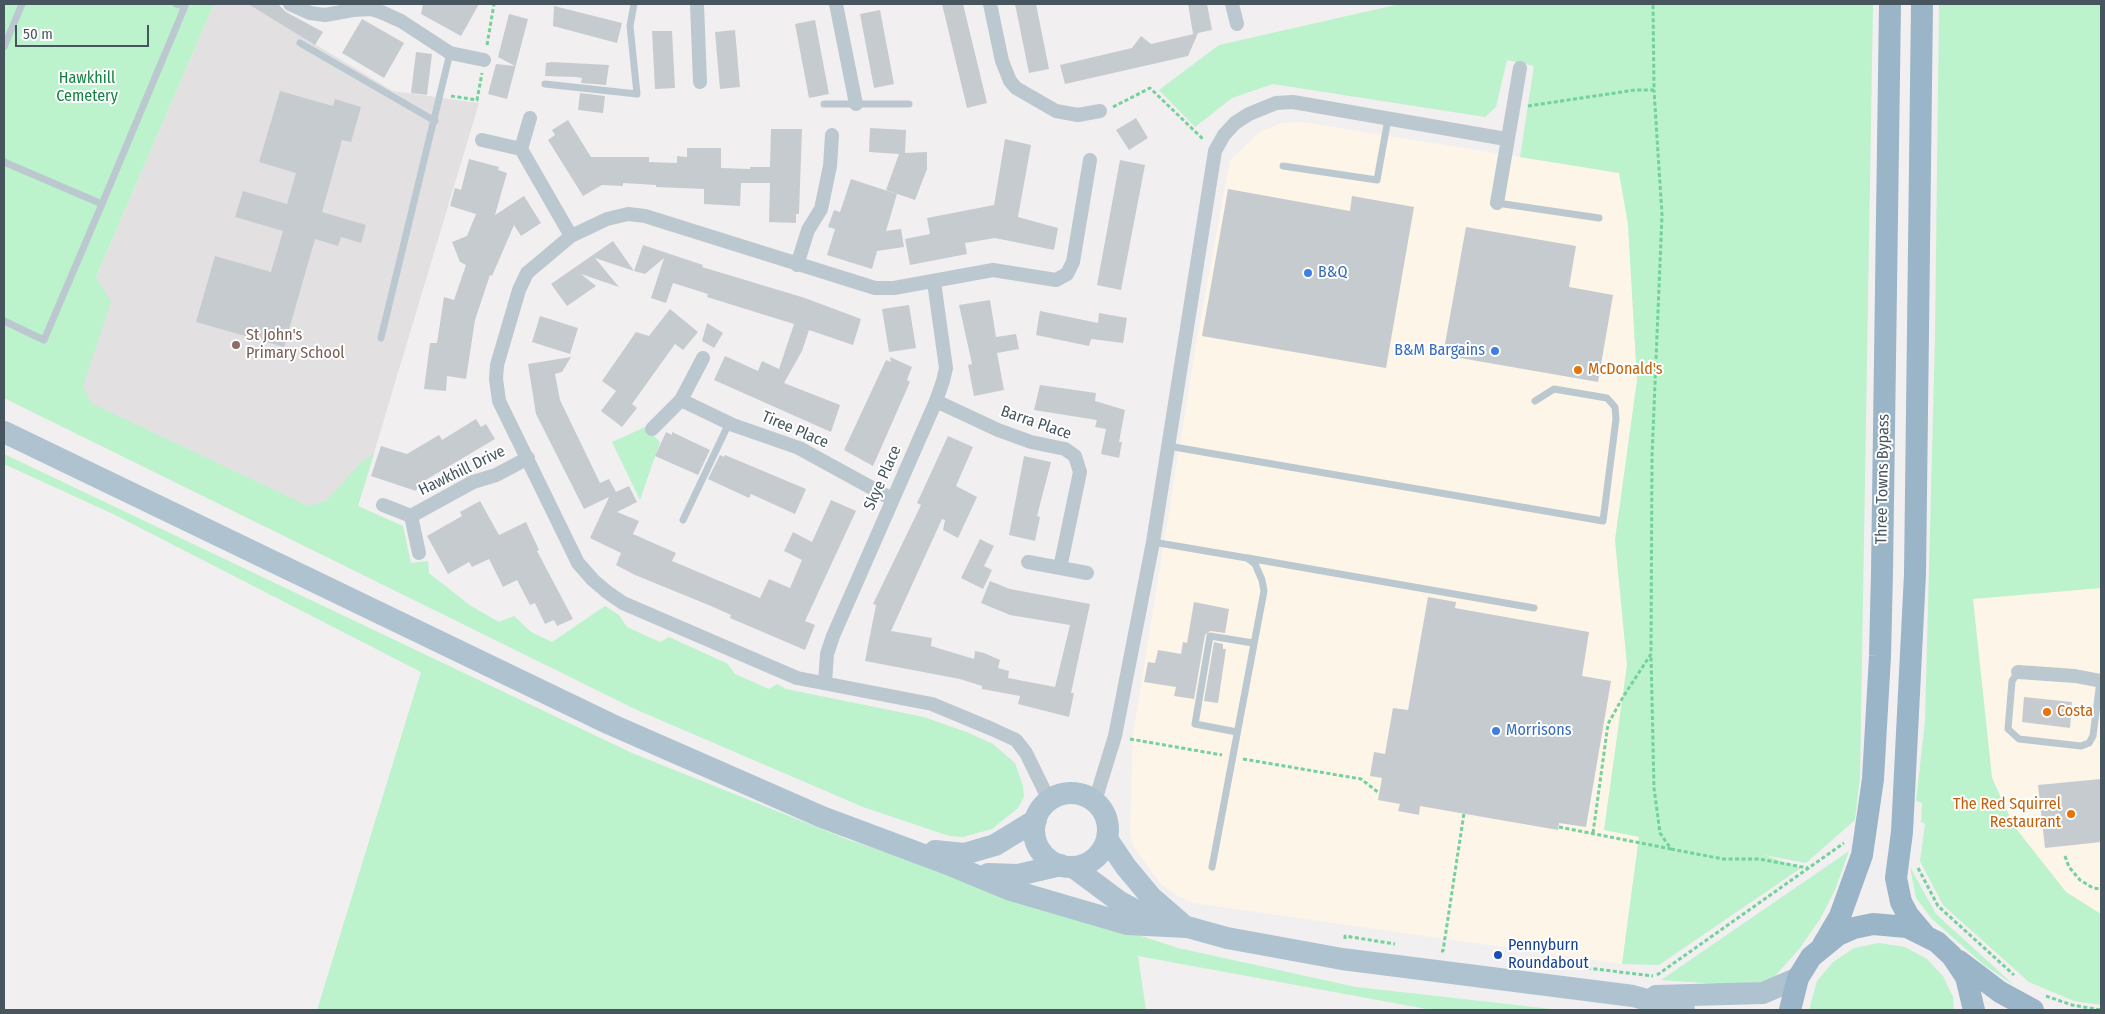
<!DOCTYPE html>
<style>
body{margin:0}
#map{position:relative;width:2105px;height:1014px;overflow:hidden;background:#f2eff0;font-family:"Fira Sans Condensed",sans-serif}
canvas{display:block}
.frame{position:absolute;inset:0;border:5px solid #46555e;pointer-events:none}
.scale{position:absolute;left:15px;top:25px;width:134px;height:22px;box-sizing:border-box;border:2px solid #46555e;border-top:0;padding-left:6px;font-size:15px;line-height:18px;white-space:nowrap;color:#46555e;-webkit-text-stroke:4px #fff;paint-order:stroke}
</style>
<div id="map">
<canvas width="2105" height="1014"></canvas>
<div class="frame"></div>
<div class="scale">50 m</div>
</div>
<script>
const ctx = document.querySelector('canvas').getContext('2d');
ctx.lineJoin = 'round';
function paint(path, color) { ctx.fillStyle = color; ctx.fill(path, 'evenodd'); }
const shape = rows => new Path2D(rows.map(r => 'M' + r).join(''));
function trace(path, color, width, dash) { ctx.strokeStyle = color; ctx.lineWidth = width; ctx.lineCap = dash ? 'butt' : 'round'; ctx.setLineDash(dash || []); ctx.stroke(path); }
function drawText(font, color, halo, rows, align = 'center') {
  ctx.font = font + ' "Fira Sans Condensed",sans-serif'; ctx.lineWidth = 4; ctx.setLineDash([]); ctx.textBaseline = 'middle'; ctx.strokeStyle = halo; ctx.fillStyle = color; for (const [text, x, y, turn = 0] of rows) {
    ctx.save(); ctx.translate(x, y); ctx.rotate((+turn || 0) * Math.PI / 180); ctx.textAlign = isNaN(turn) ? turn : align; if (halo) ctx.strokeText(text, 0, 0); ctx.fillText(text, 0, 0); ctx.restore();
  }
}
paint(shape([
 [1302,122,1619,173,1628,224,1637,380,1615,540,1627,665,1604,829,1639,837,1622,964,1193,903,1176,895,1160,883,1133,846,1130,832,1133,734,1197,339,1230,160,1261,131,1282,123],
 [2101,588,2101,914,2066,892,2014,826,1992,778,1972,598]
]), '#fdf5e8');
paint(shape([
 [214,4,248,4,393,91,479,103,358,506,336,560,37,414]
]), '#e3e0e2');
paint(shape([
 [4,4,214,4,96,277,111,302,83,386,91,403,308,506,326,501,363,461,374,454,358,506,403,526,411,563,428,561,429,573,471,606,499,622,514,616,531,632,552,642,605,606,619,615,627,627,660,642,669,637,728,664,735,674,769,689,777,684,786,689,924,717,969,733,993,744,1015,763,1023,786,1024,797,1018,808,992,829,963,837,949,836,863,807,637,710,4,398],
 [1400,4,1873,4,1860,777,1855,820,1806,863,1764,855,1801,868,1659,965,1622,964,1639,837,1604,830,1627,665,1615,540,1637,380,1628,224,1619,173,1520,157,1534,66,1507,60,1496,107,1485,117,1273,84,1232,98,1195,127,1159,90,1219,45],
 [1939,4,2101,4,2101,588,1973,599,1992,778,2014,826,2066,892,2101,914,2101,1005,2074,1001,2029,982,1943,905,1920,861,1925,824,1921,822,1922,803,1916,801,1925,721,1935,338],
 [645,427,660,442,640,500,612,442],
 [4,454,632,753,849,840,1178,948,1356,987,1561,1010,1432,1010,1138,956,1146,1010,317,1010,421,672,113,514,4,464],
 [1849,851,1835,890,1820,919,1800,948,1775,976,1764,982,1718,984,1661,980],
 [1910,867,1936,914,2014,985,1984,965,1932,919,1916,898],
 [1879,943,1905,947,1927,959,1943,976,1953,997,1954,1010,1809,1010,1817,981,1833,962,1854,948]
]), '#bcf2cc');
paint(shape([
 [248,4,278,4,286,12,323,32,315,45],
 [423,4,479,4,461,36,421,14],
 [942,4,963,4,987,103,967,108],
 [1015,4,1036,4,1049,69,1029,73],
 [1188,4,1207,4,1212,30,1193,34],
 [554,6,622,23,617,43,553,26],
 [880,10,894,84,874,88,860,14],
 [509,14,528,19,507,99,488,94,496,64,515,66,498,57],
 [362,19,404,43,384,78,342,53],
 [815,20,829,94,809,98,795,24],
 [735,30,740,87,720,89,715,32],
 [652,31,672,31,675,88,655,89],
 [1198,33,1188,56,1065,84,1060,65,1132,48,1141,36,1151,44],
 [416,52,432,54,427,95,411,93],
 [551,62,609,65,606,85,581,83,582,78,576,77,545,76,546,63],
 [280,91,333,106,335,99,361,107,351,142,342,140,322,212,366,225,361,243,341,237,338,246,315,239,284,347,196,322,215,256,271,272,283,231,235,217,243,191,287,204,296,173,259,162],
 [580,93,605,96,603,113,578,110],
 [1136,118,1148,138,1129,150,1116,130],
 [568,120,591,157,649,157,649,162,677,163,677,156,687,157,687,148,721,148,721,168,750,169,750,167,770,167,771,129,802,129,799,214,796,214,796,223,769,222,770,183,741,183,740,206,704,204,704,189,656,187,656,185,623,183,623,186,602,185,583,196,548,140,555,135,552,130],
 [870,128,906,130,905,153,927,152,927,169,915,200,886,190,899,154,869,152],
 [1005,139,1031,145,1018,217,1058,228,1054,250,995,238,965,243,967,254,910,265,905,239,930,234,927,218,994,205],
 [469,159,499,167,498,170,507,173,495,215,524,196,541,223,521,236,514,225,492,276,490,275,475,320,466,379,447,376,446,391,424,389,430,343,437,343,444,297,454,300,466,265,460,262,452,242,467,236,476,214,450,206,455,188,461,190],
 [1120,160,1145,165,1121,290,1097,285],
 [851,179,897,194,886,231,901,229,904,247,877,251,872,269,827,255,835,229,828,227,834,210,840,212],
 [1228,189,1350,211,1352,196,1414,207,1386,368,1202,336],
 [1466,227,1576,246,1569,287,1613,295,1598,382,1443,355],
 [613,241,634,271,595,258,619,287,581,274,596,286,567,306,551,284],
 [643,245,703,265,702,267,805,298,861,319,853,345,809,330,802,351,784,383,840,405,831,432,714,380,725,356,758,371,762,361,779,369,794,324,707,297,708,294,673,283,666,303,651,298,664,258,645,274,634,271],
 [990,300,996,337,1016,334,1019,349,997,353,1004,390,974,396,968,365,972,364,959,305],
 [909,305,916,348,889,352,882,309],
 [670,309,698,332,683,350,675,344,632,404,637,408,622,427,601,411,616,391,602,381,636,332,649,336],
 [1040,311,1098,323,1099,313,1127,318,1123,343,1091,339,1089,346,1036,335],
 [540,316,578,328,570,354,532,342],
 [707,323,723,333,714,348,702,341],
 [571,357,562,372,555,374,560,400,600,483,609,479,616,492,629,486,637,502,617,512,639,521,633,534,676,553,672,561,760,598,769,579,790,588,802,560,784,551,793,532,812,542,831,500,856,511,805,621,815,625,805,650,730,618,731,615,711,606,635,575,616,565,621,553,590,538,609,497,584,509,536,414,528,364],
 [890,357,912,367,907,380,910,382,873,466,844,450,886,360,891,362],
 [1040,385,1096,393,1095,401,1125,410,1119,442,1122,442,1119,458,1101,454,1106,429,1095,427,1097,420,1034,410],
 [476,419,481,427,486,424,495,439,419,484,416,491,371,476,381,446,407,454,439,435,442,440],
 [666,432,672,435,672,432,710,450,698,475,655,456],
 [948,436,973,447,956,486,977,497,958,538,943,530,945,520,942,519,891,631,932,638,931,646,974,659,975,651,984,653,1000,660,998,668,1009,671,1008,678,1055,687,1070,625,1010,615,981,603,990,581,1010,589,1090,604,1071,693,1074,693,1069,717,1018,704,1020,696,982,689,982,686,960,679,865,661,876,605,873,604,921,505,917,503],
 [720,455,724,457,725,455,806,489,795,514,751,494,749,498,708,479],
 [1024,456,1051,462,1037,516,1040,517,1035,541,1009,535],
 [480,501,499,535,526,522,539,550,537,551,573,619,557,626,554,620,545,624,535,603,530,605,517,580,503,587,489,559,472,567,469,562,448,574,427,536,462,516,460,512],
 [980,539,994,546,984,566,992,570,983,589,961,578],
 [1428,597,1456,602,1455,608,1589,632,1582,676,1611,681,1586,827,1559,823,1558,830,1420,806,1419,815,1398,811,1400,804,1378,800,1382,778,1370,776,1374,752,1385,754,1393,708,1408,710],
 [1194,602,1229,609,1225,633,1210,631,1205,635,1194,699,1174,696,1176,687,1144,682,1148,662,1155,663,1158,650,1181,654,1183,642,1187,643],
 [1214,642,1223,644,1223,649,1226,649,1218,703,1204,701],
 [2024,697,2072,702,2070,728,2022,722],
 [2101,779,2101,842,2045,848,2038,785]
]), '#c6cbcf');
trace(shape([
 [487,45,494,4],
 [451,96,477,100,482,73],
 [1528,106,1635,90,1654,90,1653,4],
 [1113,107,1150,88,1204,140],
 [1130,739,1222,755],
 [1243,759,1361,779,1379,793],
 [1559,827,1671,849,1660,833,1654,788,1651,655],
 [1593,833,1608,724,1623,697,1651,654,1652,456,1662,215,1654,90],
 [1671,849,1723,859,1759,859,1808,868],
 [2065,856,2069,867,2080,880,2093,888,2101,889],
 [1918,868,1938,906,2014,975],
 [1345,939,1345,936,1395,944],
 [1441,951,1443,951,1464,813],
 [1587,968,1653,976],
 [1657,975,1844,843],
 [2046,996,2072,1005,2101,1010]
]), '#72d29a', 3, [4, 2.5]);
trace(shape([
 [300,43,435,121],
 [4,47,22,4],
 [545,84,637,94,630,26,634,4],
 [824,104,909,104],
 [4,162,102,204,44,340,4,321],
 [1283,166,1377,180,1388,119],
 [1497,203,1599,218],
 [102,204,185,6,176,4],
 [381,338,450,53],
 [1168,446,1603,521,1616,419,1615,407,1607,398,1554,389,1535,401],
 [683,520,729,423],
 [1153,542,1247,558,1255,564,1262,580,1264,591,1212,867],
 [1248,558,1534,608],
 [2018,672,2012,681,2008,729,2019,739,2081,746,2089,743,2093,736,2100,681],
 [1237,732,1195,724,1210,636,1253,643]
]), '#bcc8cf', 7);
trace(shape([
 [290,4,310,13,325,15,353,10,371,9,381,12,401,21,450,53,484,60],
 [697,4,700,82],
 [836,4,856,104],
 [990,4,1002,61,1010,81,1016,88,1056,111,1078,115,1100,111],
 [1232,4,1237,24],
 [482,140,521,149,530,118],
 [521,149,571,236],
 [1497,203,1520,68],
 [797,265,808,230,821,209,830,166,832,135],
 [681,400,733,425,799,448,892,499],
 [936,401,998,430,1031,442,1065,449,1075,456,1080,472,1060,568],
 [652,429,681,400,703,358],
 [383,505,411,516,419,553],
 [411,516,473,482,496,475,528,458],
 [1028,562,1087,573],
 [2018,672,2075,676,2101,681],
 [825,683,827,654,833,636,936,401,943,381,946,368,934,282],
 [1049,800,1026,753,1016,740,992,729,932,704,797,678,623,603,607,592,593,580,578,563,499,401,496,379,497,365,519,290,527,273,571,236,607,219,628,214,645,216,875,288,894,288,993,270,1056,280,1067,274,1073,262,1090,160],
 [1095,801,1115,736,1153,542,1215,151,1224,135,1235,123,1249,114,1276,103,1293,102,1506,139]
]), '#bcc8cf', 14);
trace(shape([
 [4,432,610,724,822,817,953,866,1011,890,1127,924,1186,927],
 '1034 830a37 37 0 1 1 74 0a37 37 0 1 1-74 0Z',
 [1107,839,1126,867,1151,897,1181,923],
 [935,851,964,854,995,845,1036,820],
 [1073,867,1120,902,1144,915,1227,938,1342,959,1633,996,1684,1010],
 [988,874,1018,875,1061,865],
 [1656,996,1763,993,1798,978]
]), '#aec2d0', 22);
trace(shape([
 [1922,4,1915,574,1902,832,1896,878,1901,902,1908,915,1924,934],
 [1823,945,1840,916,1862,855,1873,779,1880,656,1882,572,1890,4],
 [1959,961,2000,992,2033,1010],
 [1790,1010,1798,978,1811,957,1838,935,1854,928,1873,924,1907,927,1937,942,1952,956,1966,977,1974,1010]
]), '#9ab4c8', 22);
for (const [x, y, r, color] of [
 [1308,273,5,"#3f7fe0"],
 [236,345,5,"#8d6e63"],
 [1495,351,5,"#3f7fe0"],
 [1578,370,5,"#e8710a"],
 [2047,712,5,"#e8710a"],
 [1496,731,5,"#3f7fe0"],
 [2071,814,5,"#e8710a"],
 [1498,955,5,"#1a4fb4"]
]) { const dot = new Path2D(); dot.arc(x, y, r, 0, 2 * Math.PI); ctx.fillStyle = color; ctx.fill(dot); trace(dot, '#fff', 2); }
drawText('16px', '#128441', '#fff', [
 ["Hawkhill",87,79],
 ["Cemetery",87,97]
]);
drawText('16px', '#366cbe', '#fff', [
 ["B&Q",1318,273],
 ["B&M Bargains",1485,351,"right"],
 ["Morrisons",1506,731]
], 'left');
drawText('16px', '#785e54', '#fff', [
 ["St John's",246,336],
 ["Primary School",246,354]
], 'left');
drawText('16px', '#c56008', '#fff', [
 ["McDonald's",1588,370],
 ["Costa",2057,712],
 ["The Red Squirrel",2061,805,"right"],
 ["Restaurant",2061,823,"right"]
], 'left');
drawText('16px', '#46555e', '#fff', [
 ["Barra Place",1036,423,19],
 ["Tiree Place",795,430,23],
 ["Hawkhill Drive",462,471,-26],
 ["Skye Place",883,478,-66],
 ["Three Towns Bypass",1883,479,-89]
]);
drawText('16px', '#164399', '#fff', [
 ["Pennyburn",1508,946],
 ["Roundabout",1508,964]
], 'left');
</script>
